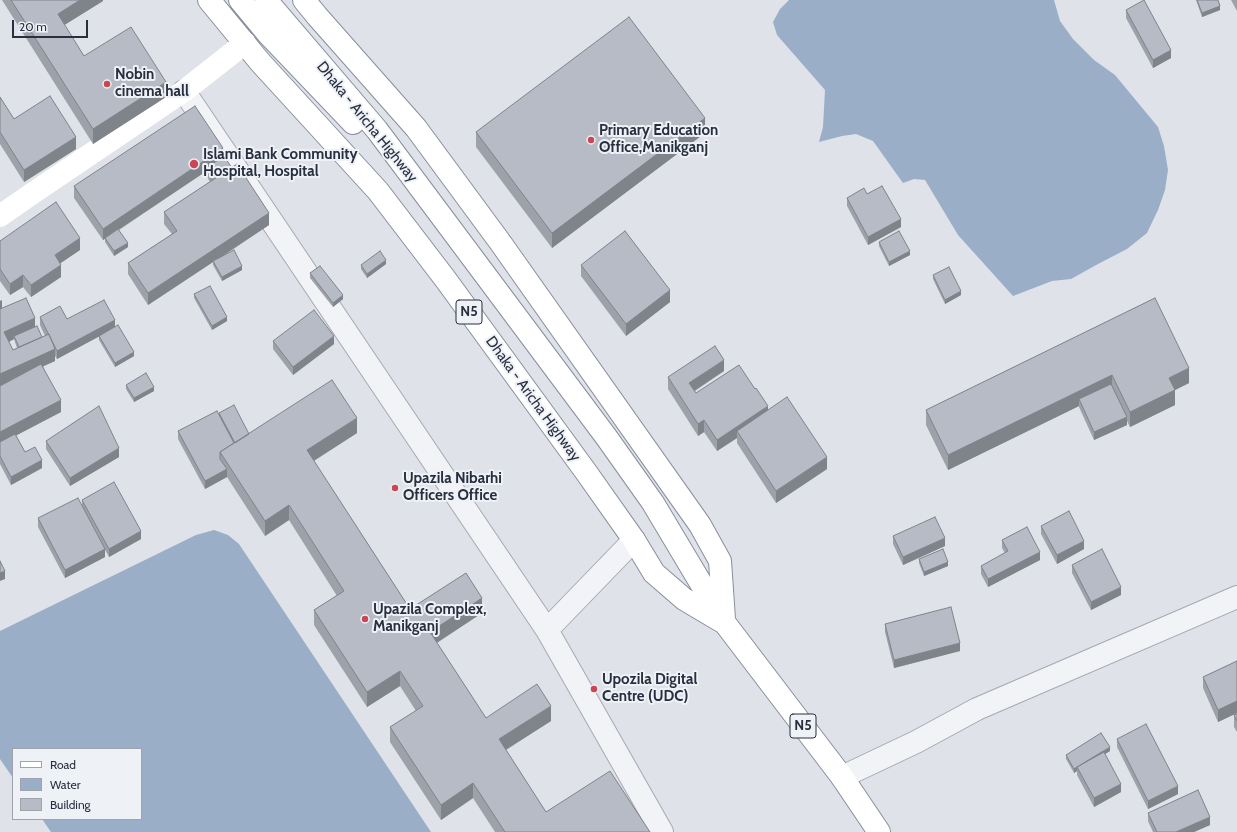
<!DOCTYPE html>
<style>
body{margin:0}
#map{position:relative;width:1237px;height:832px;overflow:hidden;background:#dfe2e8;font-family:Cabin,sans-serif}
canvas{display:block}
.legend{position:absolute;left:12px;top:748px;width:130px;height:72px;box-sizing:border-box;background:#eef1f6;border:1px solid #9fa3ad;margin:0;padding:5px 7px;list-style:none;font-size:12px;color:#282f3f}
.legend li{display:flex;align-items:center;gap:8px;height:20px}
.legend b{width:20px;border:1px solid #9fa3ad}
.scale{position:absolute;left:12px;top:20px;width:76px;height:18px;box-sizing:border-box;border:2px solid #282f3f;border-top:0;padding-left:5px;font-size:12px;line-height:14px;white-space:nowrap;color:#282f3f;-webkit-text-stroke:3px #eef1f6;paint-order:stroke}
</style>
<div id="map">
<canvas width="1237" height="832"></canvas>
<ul class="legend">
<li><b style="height:5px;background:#fff"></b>Road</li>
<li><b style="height:11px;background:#9baec7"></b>Water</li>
<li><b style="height:11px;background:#b6bbc5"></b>Building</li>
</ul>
<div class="scale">20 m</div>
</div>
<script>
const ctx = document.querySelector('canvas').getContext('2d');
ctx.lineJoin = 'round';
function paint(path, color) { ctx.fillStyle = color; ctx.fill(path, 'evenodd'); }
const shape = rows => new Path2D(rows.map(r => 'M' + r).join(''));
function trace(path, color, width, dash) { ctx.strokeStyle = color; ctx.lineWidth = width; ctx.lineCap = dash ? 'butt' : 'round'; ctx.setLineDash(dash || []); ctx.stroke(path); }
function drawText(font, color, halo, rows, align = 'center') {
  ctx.font = font + ' Cabin,sans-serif'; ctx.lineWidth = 4; ctx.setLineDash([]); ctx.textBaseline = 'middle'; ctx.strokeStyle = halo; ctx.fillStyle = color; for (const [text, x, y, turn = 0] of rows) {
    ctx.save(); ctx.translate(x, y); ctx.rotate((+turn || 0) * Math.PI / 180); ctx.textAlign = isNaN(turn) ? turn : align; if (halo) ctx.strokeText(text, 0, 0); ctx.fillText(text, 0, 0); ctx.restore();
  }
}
paint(shape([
 [789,0,1054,0,1060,21,1073,39,1094,60,1115,75,1158,127,1164,146,1168,170,1165,190,1158,210,1147,233,1127,249,1098,264,1071,279,1052,281,1013,296,958,235,925,180,914,179,903,183,873,141,856,134,842,136,819,142,823,127,825,90,777,35,773,22,780,9],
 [214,530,228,535,239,544,431,832,51,832,42,819,141,819,141,749,13,749,13,778,0,759,0,631,196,535]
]), '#9baec7');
const street = shape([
 [184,91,547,630,662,832],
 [547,630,634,540],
 [842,777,916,742,977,709,1237,597]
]);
const highway = shape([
 [209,0,260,62,378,191,446,280,586,472,634,540,654,573,684,599,721,621],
 [240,0,269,35,353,123],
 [266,0,377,130,607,438,653,503,724,622,842,777,879,832],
 [304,0,317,16,416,128,500,242,700,525,720,561,724,619]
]);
trace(street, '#a4a9b2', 24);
trace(highway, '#878f9e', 24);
trace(street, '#f2f3f6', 22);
trace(shape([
 [0,216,30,195,184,91,245,43]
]), '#fff', 22);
trace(highway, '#fff', 22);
paint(shape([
 [2,0,103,0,103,1,64,25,84,56,166,97,93,144],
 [1196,0,1218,0,1220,10,1202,17],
 [1231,0,1237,0,1237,11],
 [1126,10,1171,58,1153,68,1126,18],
 [0,97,14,119,76,149,24,182,0,144],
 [476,132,705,133,552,248,476,147],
 [223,157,269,225,223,256,242,270,222,281,213,265,213,262,148,305,128,274,128,263,172,234,164,224,164,212,210,182,205,173,205,172,119,230,128,247,114,256,105,242,105,239,103,240,74,198,74,186],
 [867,194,901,227,868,245,847,206,847,198],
 [0,241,80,250,60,263,61,277,31,297,23,287,10,295,0,281],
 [879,242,910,255,889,266,879,246],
 [386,264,367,278,361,269,361,265],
 [581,265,670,302,626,336,581,276],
 [310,273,343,299,333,307,310,278],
 [933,275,961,295,945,304,933,279],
 [194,294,227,321,212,330,194,298],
 [1155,298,1189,383,1175,390,1175,405,1130,427,1127,421,1127,425,1094,440,1079,407,1079,406,948,470,926,425,926,410],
 [0,309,35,327,42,337,45,336,40,325,40,317,67,319,115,327,134,356,115,367,99,340,99,336,57,359,55,356,55,361,43,366,61,412,16,435,25,452,42,468,11,485,0,464],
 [14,339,17,348,13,350,9,342],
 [273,341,334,344,293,375,273,349],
 [724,371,695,391,696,393,768,410,827,469,776,503,737,443,737,438,717,451,704,432,698,436,668,389,668,377],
 [126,385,154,391,134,402,126,389],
 [219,413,249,434,357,433,314,461,410,609,482,613,437,643,486,718,551,721,506,750,546,812,650,832,495,832,473,798,441,820,390,742,390,727,416,711,400,686,367,707,314,625,314,610,337,596,289,520,265,536,227,477,205,489,178,439,178,431,219,414],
 [46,441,119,457,70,486,46,449],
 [82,500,141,539,109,557,103,546,105,557,65,578,38,527,38,518,82,504],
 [1041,526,1084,549,1057,564,1041,534],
 [893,536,945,546,903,565,893,544],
 [1002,540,1040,560,988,587,981,574,981,566,1005,553,1002,548],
 [919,559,948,566,924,576,919,563],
 [1072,565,1121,595,1091,610,1072,573],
 [885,624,960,651,894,668,885,632],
 [1237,661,1237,713,1218,722,1203,688,1203,677],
 [1237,714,1237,732,1234,727,1234,715],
 [1117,739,1178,794,1148,809,1117,747],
 [1110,751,1105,754,1121,792,1094,807,1077,775,1077,771,1074,773,1066,759,1066,755],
 [1148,813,1210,825,1194,832,1153,832,1148,821]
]), '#9da1a9');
paint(shape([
 [80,0,103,0,103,1,58,29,58,14],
 [1220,6,1220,10,1202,17,1202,13],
 [1171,50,1171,58,1153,68,1153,60],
 [166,82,166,97,93,144,93,129],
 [705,118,705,133,552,248,552,233],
 [76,137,76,149,24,182,24,170],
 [223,148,223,160,205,169,205,172,103,240,103,229],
 [269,213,269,225,148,305,148,293],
 [901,219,901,227,868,245,868,237],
 [80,238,80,250,55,267,55,255],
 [128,243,128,247,114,256,114,251],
 [910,251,910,255,889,266,889,262],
 [386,260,386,264,367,278,367,274],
 [61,265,61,277,31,297,31,285],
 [242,266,242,270,222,281,222,277],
 [23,275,23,287,10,295,10,284],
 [670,290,670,302,626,336,626,324],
 [961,291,961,295,945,304,945,300],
 [343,295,343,299,333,307,333,303],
 [2,300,2,308,0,309,0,301],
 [227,317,227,321,212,330,212,326],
 [35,318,35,330,14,336,14,339,4,344,4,332],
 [115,320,115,328,57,359,57,351],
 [334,336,334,344,293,375,293,367],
 [55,349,55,361,0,386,0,374],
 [134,352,134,356,115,367,115,363],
 [724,360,724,371,689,394,689,383],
 [1189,368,1189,383,1169,393,1169,378],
 [1112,375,1112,390,1079,399,1079,406,948,470,948,455],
 [154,387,154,391,134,402,134,398],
 [1175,390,1175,405,1130,427,1130,412],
 [61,400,61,412,0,444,0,432],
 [768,406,768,418,737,431,737,438,717,451,717,440],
 [1127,417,1127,425,1094,440,1094,432],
 [357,418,357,433,307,465,307,450],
 [704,420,704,432,698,436,698,424],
 [119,448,119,457,70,486,70,478],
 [827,457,827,469,776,503,776,491],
 [42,460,42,468,11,485,11,477],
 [227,469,227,477,205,489,205,481],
 [289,505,289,520,265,536,265,521],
 [141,531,141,539,109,557,109,549],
 [945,538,945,546,903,565,903,557],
 [1084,541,1084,549,1057,564,1057,555],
 [105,549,105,557,65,578,65,570],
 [1040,552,1040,560,988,587,988,579],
 [948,562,948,566,924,576,924,572],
 [5,571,5,579,0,581,0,573],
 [1121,587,1121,595,1091,610,1091,602],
 [482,598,482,613,430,647,430,632],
 [960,643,960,651,894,668,894,660],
 [400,671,400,686,367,707,367,692],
 [1237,701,1237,713,1218,722,1218,710],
 [551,706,551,721,499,754,499,739],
 [1110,747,1110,751,1079,770,1078,767],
 [1077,767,1077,771,1074,773,1074,769],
 [473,783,473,798,441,820,441,805],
 [1121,784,1121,792,1094,807,1094,798],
 [1178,786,1178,794,1148,809,1148,801],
 [1210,817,1210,825,1194,832,1176,832]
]), '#7f838a');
const building = shape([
 [11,0,80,0,58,14,84,56,131,27,166,82,93,129,11,0],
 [1144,0,1171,50,1153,60,1126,10,1144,0],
 [1197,0,1218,0,1220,6,1202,13,1197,0],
 [629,17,705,118,552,233,476,132,629,17],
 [50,96,76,137,24,170,0,132,0,97,14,119,50,96],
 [195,106,223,148,103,229,74,186,195,106],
 [224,156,232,168,212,180,205,169,224,156],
 [237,164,269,213,148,293,128,263,177,231,164,212,237,164],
 [882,186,901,219,868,237,847,198,864,188,867,194,882,186],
 [56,202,80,238,55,255,61,265,31,285,23,275,10,284,0,269,0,241,56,202],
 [118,229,128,243,114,251,105,238,118,229],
 [625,231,670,290,626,324,581,265,625,231],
 [899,231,910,251,889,262,879,242,899,231],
 [234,250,242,266,222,277,213,261,234,250],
 [380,251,386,260,367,274,361,265,380,251],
 [320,266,343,295,333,303,310,273,320,266],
 [949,267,961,291,945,300,933,275,949,267],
 [210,286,227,317,212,326,194,294,210,286],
 [26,298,35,318,4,332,13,350,49,334,55,349,0,374,0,309,26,298],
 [1155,298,1189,368,1169,378,1175,390,1130,412,1112,375,948,455,926,410,1155,298],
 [104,300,115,320,57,351,40,317,60,306,67,319,104,300],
 [314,310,334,336,293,367,273,341,314,310],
 [118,325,134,352,115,363,99,336,118,325],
 [37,326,42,337,19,347,14,336,37,326],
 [715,346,724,360,689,383,696,393,739,365,755,389,756,388,768,406,717,440,704,420,698,424,668,377,715,346],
 [41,364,61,400,0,432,0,386,41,364],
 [146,373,154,387,134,398,126,385,146,373],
 [332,380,357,418,307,450,410,609,466,573,482,598,430,632,486,718,537,684,551,706,499,739,546,812,610,771,650,832,505,832,473,783,441,805,390,727,423,706,400,671,367,692,314,610,344,591,289,505,265,521,220,452,332,380],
 [1111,384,1127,417,1094,432,1079,399,1111,384],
 [787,397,827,457,776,491,737,431,787,397],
 [234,405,249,434,235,443,219,413,234,405],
 [99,406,119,448,70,478,46,441,99,406],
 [217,411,234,443,220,452,220,459,227,469,205,481,178,431,217,411],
 [15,434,25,452,35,447,42,460,11,477,0,456,0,442,15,434],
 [114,482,141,531,109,549,82,500,114,482],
 [78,498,105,549,65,570,38,518,78,498],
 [1069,511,1084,541,1057,555,1041,526,1069,511],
 [935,517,945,538,903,557,893,536,935,517],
 [1027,527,1040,552,988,579,981,566,1008,551,1002,540,1027,527],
 [943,549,948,562,924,572,919,559,943,549],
 [1102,549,1121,587,1091,602,1072,565,1102,549],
 [0,561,5,571,0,573,0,561],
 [951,607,960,643,894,660,885,624,951,607],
 [1237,661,1237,701,1218,710,1203,677,1237,661],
 [1237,714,1237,721,1234,715,1237,714],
 [1146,724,1178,786,1148,801,1117,739,1146,724],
 [1101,733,1110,747,1077,767,1074,769,1066,755,1101,733],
 [1104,752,1121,784,1094,798,1077,767,1104,752],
 [1198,790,1210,817,1176,832,1157,832,1148,813,1198,790]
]);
paint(building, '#b6bbc5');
trace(building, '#7f838a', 1);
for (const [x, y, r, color] of [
 [107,84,4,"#cb4654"],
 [591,140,4,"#cb4654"],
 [194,164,5,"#cb4654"],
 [395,488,4,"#cb4654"],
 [365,619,4,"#cb4654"],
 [594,689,4,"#cb4654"]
]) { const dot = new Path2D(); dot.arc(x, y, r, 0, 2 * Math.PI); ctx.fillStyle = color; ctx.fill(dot); trace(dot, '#eef1f6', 1.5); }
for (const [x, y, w] of [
 [469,312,26],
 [803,726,26]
]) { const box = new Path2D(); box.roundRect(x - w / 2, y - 12, w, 24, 3); ctx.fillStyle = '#eef1f6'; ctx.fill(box); trace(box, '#282f3f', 1); }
drawText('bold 14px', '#282f3f', null, [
 ["N5",469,312],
 ["N5",803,726]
]);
drawText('bold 15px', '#282f3f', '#eef1f6', [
 ["Nobin",115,75],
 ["cinema hall",115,92],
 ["Primary Education",599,131],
 ["Office,Manikganj",599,148],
 ["Islami Bank Community",203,155],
 ["Hospital, Hospital",203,172],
 ["Upazila Nibarhi",403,479],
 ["Officers Office",403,496],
 ["Upazila Complex,",373,610],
 ["Manikganj",373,627],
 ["Upozila Digital",602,680],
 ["Centre (UDC)",602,697]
], 'left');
drawText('15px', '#282f3f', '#eef1f6', [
 ["Dhaka - Aricha Highway",367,122,51],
 ["Dhaka - Aricha Highway",533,399,54]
]);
</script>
